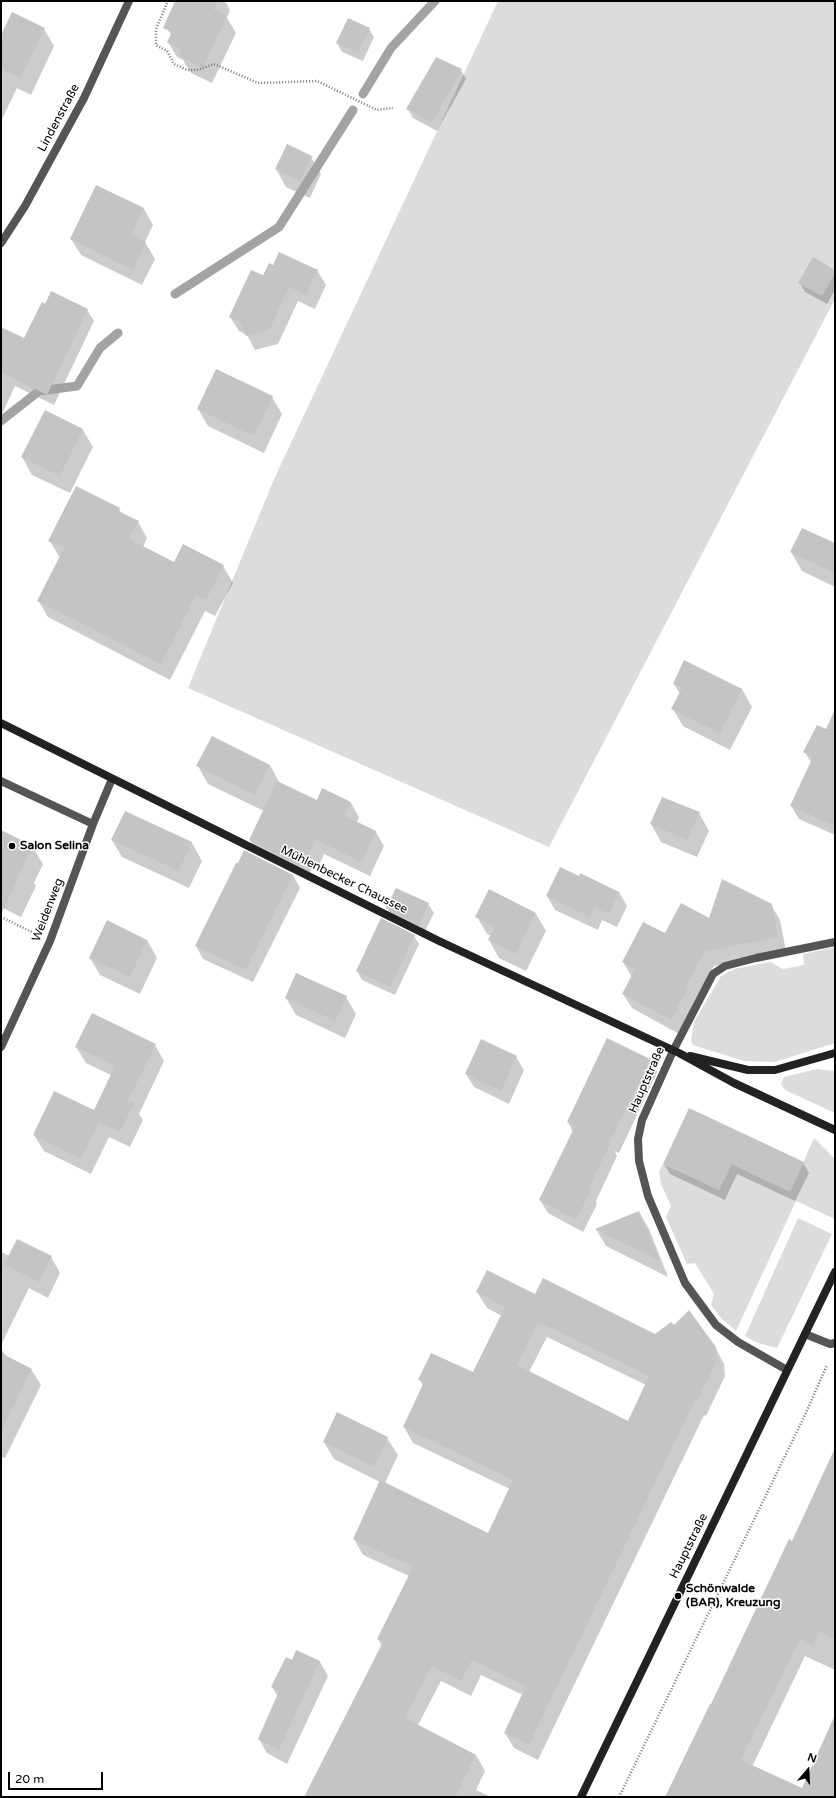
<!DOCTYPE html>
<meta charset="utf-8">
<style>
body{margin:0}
#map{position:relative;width:836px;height:1798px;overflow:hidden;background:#fff;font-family:"Varela Round",sans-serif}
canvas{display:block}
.frame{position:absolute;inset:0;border:2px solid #000;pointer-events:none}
.north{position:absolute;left:788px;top:1750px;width:40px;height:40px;-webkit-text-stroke:3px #fff;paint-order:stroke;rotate:19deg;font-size:11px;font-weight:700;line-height:16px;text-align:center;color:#000}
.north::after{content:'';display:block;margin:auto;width:14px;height:18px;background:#000;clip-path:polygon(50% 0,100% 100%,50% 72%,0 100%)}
.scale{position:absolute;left:8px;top:1772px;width:95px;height:18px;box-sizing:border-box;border:2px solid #000;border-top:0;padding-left:5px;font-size:12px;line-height:14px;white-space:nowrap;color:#000;-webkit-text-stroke:3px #fff;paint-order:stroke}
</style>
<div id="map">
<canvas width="836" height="1798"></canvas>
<div class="frame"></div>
<div class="north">N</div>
<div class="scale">20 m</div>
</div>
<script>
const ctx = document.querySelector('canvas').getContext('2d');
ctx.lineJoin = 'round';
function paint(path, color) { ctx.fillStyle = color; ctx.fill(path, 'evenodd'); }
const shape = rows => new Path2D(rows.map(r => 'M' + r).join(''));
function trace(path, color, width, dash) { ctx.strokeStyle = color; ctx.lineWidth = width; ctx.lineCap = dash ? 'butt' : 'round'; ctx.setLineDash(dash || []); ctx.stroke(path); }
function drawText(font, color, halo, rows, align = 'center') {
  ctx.font = font + ' "Varela Round",sans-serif'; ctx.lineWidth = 3; ctx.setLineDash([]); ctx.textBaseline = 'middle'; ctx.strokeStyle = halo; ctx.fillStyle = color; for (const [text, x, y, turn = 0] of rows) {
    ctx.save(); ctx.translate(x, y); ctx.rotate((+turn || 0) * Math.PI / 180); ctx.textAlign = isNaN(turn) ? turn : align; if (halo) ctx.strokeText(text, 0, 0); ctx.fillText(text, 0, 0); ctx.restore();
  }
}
paint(shape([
 [498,1,835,1,835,299,549,847,188,688,275,477],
 [835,947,835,1043,774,1062,744,1061,693,1045,691,1040,694,1022,721,976,734,969,770,962,783,969,804,965,803,954],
 [817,1069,835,1071,835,1113,785,1090,781,1084,784,1077],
 [814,1138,835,1159,835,1219,796,1201,736,1331,722,1319,711,1305,714,1294,695,1263,687,1264,666,1217,671,1206,661,1184,659,1172,663,1164,719,1190,732,1164,790,1192],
 [798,1218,832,1234,777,1348,758,1343,745,1336]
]), '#dcdcdc');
paint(shape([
 [182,1,225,1,230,10,227,18,236,33,212,83,191,73,183,60,177,57,168,42,171,35,168,30],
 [44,29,54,46,31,95,17,88,1,121,1,38],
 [369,29,374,37,363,61,342,52,337,43],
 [461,70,466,79,437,131,413,118,408,109],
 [311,157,321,174,310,198,286,187,276,169],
 [97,186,144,209,153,225,145,242,155,259,142,285,81,255,71,239],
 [274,266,317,270,326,285,315,309,298,301,278,344,255,350,247,335,239,331,230,317],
 [835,271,835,290,827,304,805,292,800,283],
 [87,310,94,321,54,405,15,386,1,416,1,328,25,339],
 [272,397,282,414,264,453,208,426,198,409],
 [46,412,83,430,93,447,70,493,32,475,22,457],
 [119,509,122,514,138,522,147,538,143,547,174,563,184,545,223,566,233,583,215,616,205,611,170,680,48,617,38,600,60,558,50,541],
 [835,544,835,587,802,571,791,552],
 [674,684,742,689,752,707,730,750,683,726,673,709,680,694],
 [835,735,835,835,799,819,791,806,811,763,805,752],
 [270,765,280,784,317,802,351,803,359,817,357,822,376,832,384,846,370,876,324,854,317,870,312,868,307,879,259,855,250,840,264,811,208,784,198,766],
 [125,813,192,843,202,861,189,888,122,857,112,840],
 [699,813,709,831,697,857,661,842,651,824],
 [1,831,32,846,43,864,34,883,36,886,21,917,1,907],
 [293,875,300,888,253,982,203,959,196,946],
 [579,877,619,892,627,906,617,927,602,920,598,930,555,910,547,896],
 [489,890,536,914,546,931,526,971,499,958,489,940,491,936,487,934,477,917],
 [428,904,434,913,424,933,392,917,387,908],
 [771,905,780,920,786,951,714,966,695,1000,679,1034,632,1008,623,994,632,977,623,962,665,935],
 [414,936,419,944,395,995,362,980,357,971],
 [147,940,157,958,140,994,100,975,90,958],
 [346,997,356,1014,345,1038,296,1015,286,998],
 [155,1045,164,1061,139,1114,143,1120,130,1147,109,1137,91,1174,44,1151,34,1135,94,1111,111,1075,86,1063,76,1047],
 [516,1057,524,1070,509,1104,474,1087,466,1074],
 [650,1059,657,1072,619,1153,615,1151,617,1156,596,1201,597,1204,583,1232,548,1213,540,1200,573,1132,568,1122],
 [803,1163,809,1173,795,1201,737,1174,725,1200,670,1174,664,1164],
 [639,1212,649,1229,668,1277,606,1246,596,1229],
 [1,1252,10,1256,51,1257,60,1273,48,1298,29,1288,1,1345],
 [477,1292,535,1296,655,1335,715,1347,724,1364,725,1376,706,1416,704,1415,538,1760,514,1748,505,1733,523,1695,481,1675,471,1696,441,1681,418,1725,476,1755,485,1771,476,1790,491,1797,305,1797,382,1646,378,1639,409,1576,363,1555,354,1539,380,1482,334,1459,324,1442,387,1438,398,1455,385,1483,488,1534,510,1489,413,1443,404,1427,423,1386,420,1380,473,1374,502,1316,487,1308],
 [547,1337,646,1385,628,1422,529,1372],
 [1,1349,8,1358,31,1369,41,1385,5,1458,1,1457],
 [835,1451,835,1670,805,1656,752,1767,803,1789,835,1739,835,1797,666,1797,793,1542],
 [296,1652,320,1662,328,1676,287,1764,267,1753,259,1739,278,1697,272,1687,292,1662]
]), '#0003');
trace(shape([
 [363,94,391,48,435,1],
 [175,294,279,227,353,110],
 [1,421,39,391,77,386,100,348,118,333]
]), '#a3a3a3', 9);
paint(shape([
 [175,1,218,1,214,10,227,16,203,68,181,57,179,48,167,42,172,32,163,28],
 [12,12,45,28,20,78,1,69,1,35],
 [348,18,370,28,358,53,336,43],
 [436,57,462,69,432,123,406,109],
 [287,144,312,156,300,181,275,169],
 [96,185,144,208,131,235,146,242,133,270,70,239],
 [279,252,318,270,306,295,289,287,270,329,246,336,240,322,229,317,251,270,263,275,269,263,273,265],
 [813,257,835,270,835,273,822,296,798,283],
 [51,291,88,309,47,395,1,372,1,327,24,338,42,302,45,304],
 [216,369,273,396,254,436,197,409],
 [45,410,83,429,60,476,21,457],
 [76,486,120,508,118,511,139,521,129,539,174,562,183,544,224,565,206,600,196,595,161,664,37,601,64,548,48,541],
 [802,528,835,543,835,574,790,552],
 [684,660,742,689,720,733,671,709,682,688,673,684],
 [835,709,835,826,790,806,813,757,803,752,817,725,826,729],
 [212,736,270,765,255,795,196,766],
 [277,781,317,800,322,788,351,802,345,816,376,831,362,862,316,840,308,856,304,853,298,865,249,840],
 [662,797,700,812,687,840,650,824],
 [125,811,192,842,179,871,111,840],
 [1,830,33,846,1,914],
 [244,850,293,875,246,970,195,946,236,863,238,863],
 [560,867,579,876,580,873,619,892,609,914,594,907,590,917,546,896],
 [722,879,772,904,778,937,705,951,686,986,688,987,671,1020,622,994,635,969,622,962,643,922,665,933,681,903,709,918],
 [396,888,429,903,419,925,386,908],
 [489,889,536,913,516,954,488,940,495,927,475,917],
 [381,918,415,935,390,987,356,971],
 [107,920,147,940,130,977,89,958],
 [296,973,347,996,335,1021,285,998],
 [92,1013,156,1044,128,1101,134,1103,120,1132,99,1122,81,1159,33,1135,54,1091,94,1110,115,1066,75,1047],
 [607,1038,650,1059,611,1140,609,1140,611,1145,610,1144,588,1190,591,1190,576,1220,539,1200,575,1126,567,1122],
 [481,1039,517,1056,501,1091,465,1074],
 [689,1108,804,1162,790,1192,732,1164,719,1190,663,1164],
 [639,1211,660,1261,595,1229],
 [17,1239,52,1256,39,1282,4,1265],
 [487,1270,535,1294,543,1278,655,1334,671,1322,674,1325,689,1310,716,1347,717,1360,697,1401,695,1400,529,1745,504,1733,526,1686,472,1660,461,1681,432,1666,405,1718,476,1755,455,1797,304,1797,383,1642,377,1639,413,1567,353,1539,380,1480,488,1533,513,1480,403,1427,424,1382,418,1380,431,1353,473,1372,505,1307,476,1292],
 [538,1322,649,1376,628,1421,517,1365],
 [1,1353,32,1369,1,1432],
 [337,1412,388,1437,374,1467,323,1442],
 [835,1448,835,1639,819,1632,813,1645,800,1639,741,1760,802,1788,835,1715,835,1797,665,1797,710,1704,711,1704,789,1539,792,1541],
 [296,1650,320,1661,279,1750,258,1739,279,1691,271,1687,286,1657,292,1660]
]), '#c4c4c4');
trace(shape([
 [167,3,156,29,156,45,167,51,174,64,187,70,197,70,214,64,258,83,317,81,377,110,393,108],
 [1,917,32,932],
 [619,1797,805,1415,827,1365]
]), '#777', 2.5, [1, 2]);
trace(shape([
 [1,243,25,206,84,98,129,1],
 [1,781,93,824],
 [1,1047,50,941,93,824,112,779],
 [805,1334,830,1344,835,1343],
 [787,1370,738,1342,716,1325,685,1283,648,1196,639,1161,638,1139,642,1120,673,1051,713,974,725,966,756,958,835,942]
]), '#555', 8);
trace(shape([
 [1,723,439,941,679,1053,734,1083,835,1130],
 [690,1056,748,1070,775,1070,835,1053],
 [581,1797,835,1272]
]), '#222', 8);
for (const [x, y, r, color] of [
 [12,846,4,"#000"],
 [678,1596,4,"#000"]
]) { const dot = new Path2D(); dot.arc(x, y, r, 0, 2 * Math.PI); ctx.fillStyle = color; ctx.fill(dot); trace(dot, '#fff', 1.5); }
drawText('12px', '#000', '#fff', [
 ["Lindenstraße",59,118,-62],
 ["Mühlenbecker Chaussee",344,880,26],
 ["Weidenweg",48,910,-69],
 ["Hauptstraße",647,1080,-66],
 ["Hauptstraße",689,1546,-64]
]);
drawText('bold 12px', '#000', '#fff', [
 ["Salon Selina",20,846],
 ["Schönwalde",686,1589],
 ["(BAR), Kreuzung",686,1603]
], 'left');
</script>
